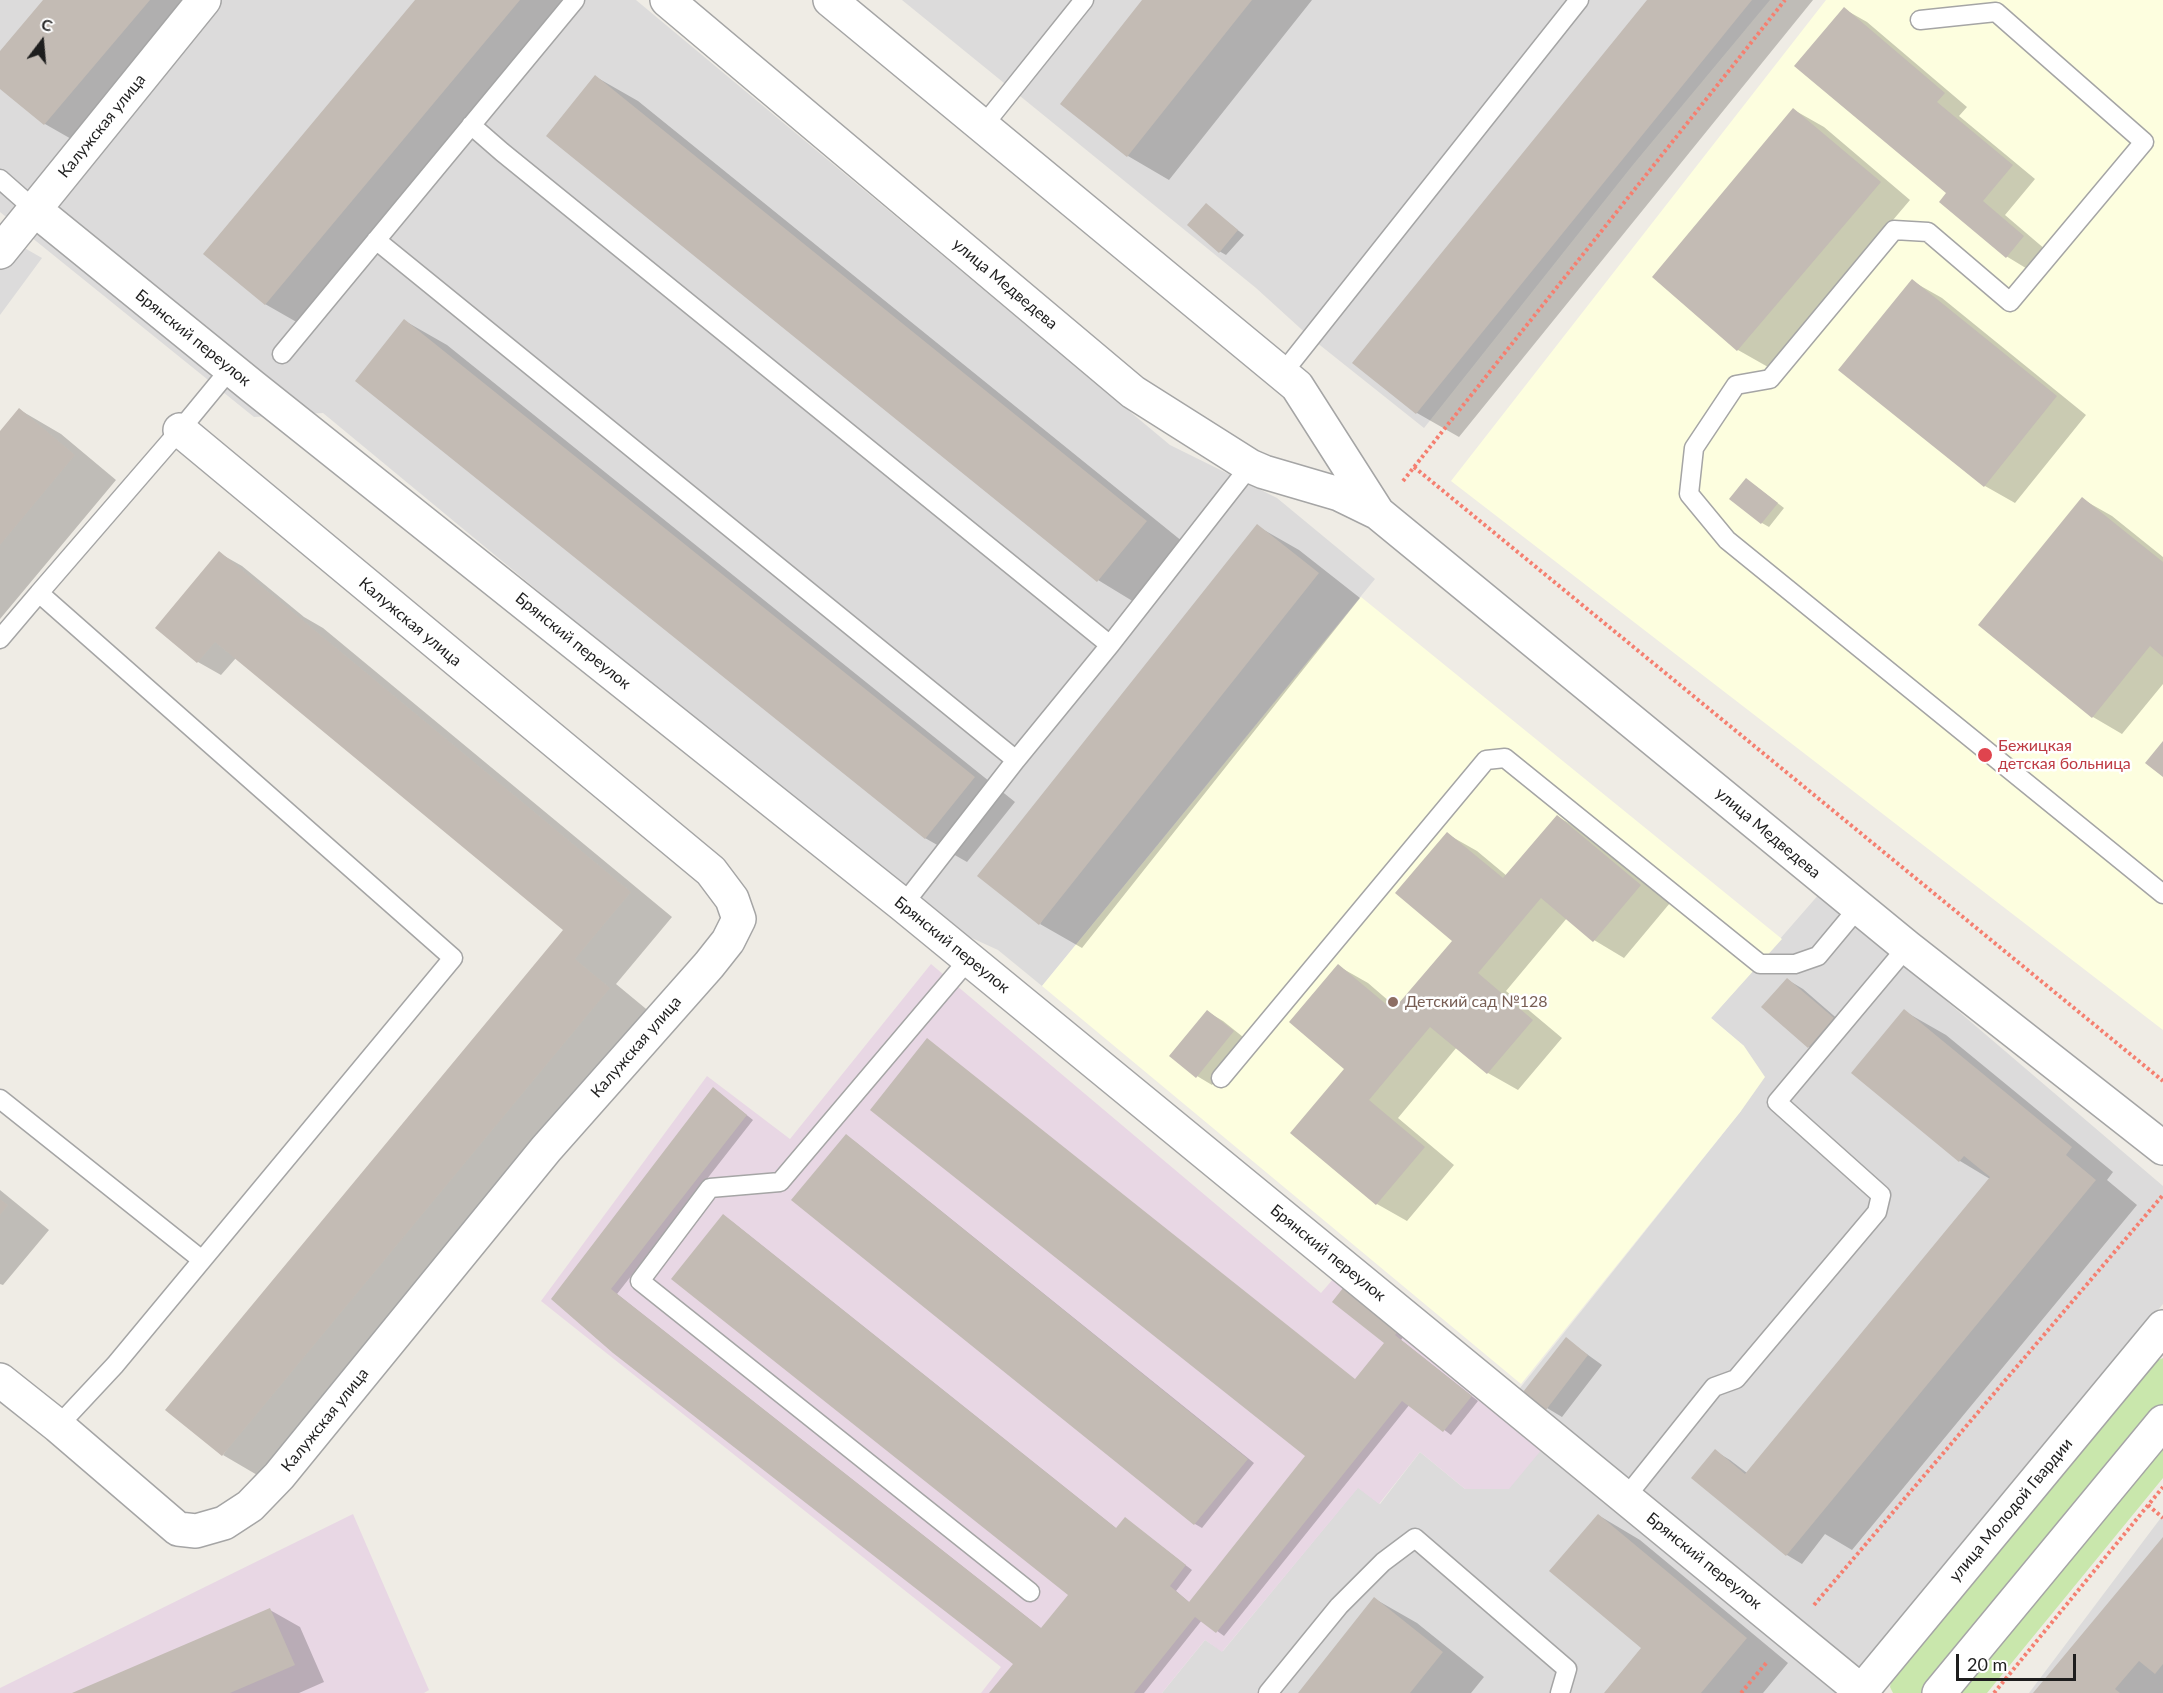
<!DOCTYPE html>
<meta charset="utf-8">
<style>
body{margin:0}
#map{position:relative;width:2163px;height:1693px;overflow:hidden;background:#efece5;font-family:Lato,sans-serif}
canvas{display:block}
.north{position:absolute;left:12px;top:12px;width:60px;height:60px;-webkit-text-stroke:4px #fff;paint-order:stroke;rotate:16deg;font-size:16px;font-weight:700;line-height:24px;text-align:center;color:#1e1e1e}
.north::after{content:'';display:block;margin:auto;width:21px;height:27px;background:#1e1e1e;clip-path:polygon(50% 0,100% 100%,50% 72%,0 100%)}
.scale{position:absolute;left:1956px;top:1654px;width:120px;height:27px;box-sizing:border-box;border:3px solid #1e1e1e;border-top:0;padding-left:8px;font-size:18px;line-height:21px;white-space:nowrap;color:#1e1e1e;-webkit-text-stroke:4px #fff;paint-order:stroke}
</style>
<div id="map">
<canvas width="2163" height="1693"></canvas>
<div class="north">С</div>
<div class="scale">20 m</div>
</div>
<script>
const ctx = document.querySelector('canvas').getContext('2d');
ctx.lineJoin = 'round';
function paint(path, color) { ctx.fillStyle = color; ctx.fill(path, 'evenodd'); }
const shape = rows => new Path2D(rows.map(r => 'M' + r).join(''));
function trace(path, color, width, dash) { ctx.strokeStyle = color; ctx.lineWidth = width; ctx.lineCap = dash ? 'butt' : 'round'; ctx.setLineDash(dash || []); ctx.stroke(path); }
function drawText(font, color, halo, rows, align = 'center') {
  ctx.font = font + ' Lato,sans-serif'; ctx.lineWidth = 5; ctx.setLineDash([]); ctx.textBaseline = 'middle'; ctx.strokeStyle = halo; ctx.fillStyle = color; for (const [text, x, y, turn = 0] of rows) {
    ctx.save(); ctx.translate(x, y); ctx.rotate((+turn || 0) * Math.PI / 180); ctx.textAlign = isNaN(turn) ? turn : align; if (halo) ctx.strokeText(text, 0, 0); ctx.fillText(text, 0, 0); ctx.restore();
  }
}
paint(shape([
 [0,0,636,0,1170,445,1277,498,1375,579,1042,986,998,950,941,924,323,413,254,417,0,212],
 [902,0,1770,0,1632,166,1424,428,1311,338,1256,288],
 [0,234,42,258,0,315],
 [1820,893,2163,1186,2163,1304,1837,1693,1162,1693,1205,1640,1223,1651,1358,1487,1380,1504,1420,1452,1465,1489,1500,1413,1741,1111,1744,1046,1711,1018],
 [2163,1515,2163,1693,2029,1693]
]), '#dcdbdb');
paint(shape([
 [931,964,1321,1293,1340,1271,1543,1448,1509,1489,1465,1489,1420,1452,1379,1504,1358,1488,1222,1652,1205,1640,1162,1693,981,1693,1001,1667,541,1301,707,1076,790,1139],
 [353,1514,429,1690,424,1693,0,1693,0,1688]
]), '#e8d7e4');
paint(shape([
 [1826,0,2163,0,2163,1030,1451,481],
 [1361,597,1782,939,1711,1018,1744,1046,1765,1077,1741,1111,1521,1384,1042,986]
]), '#fdfedf');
paint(shape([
 [2163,1358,2163,1404,1923,1693,1893,1693,1890,1687,1892,1677,2151,1363],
 [2163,1435,2163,1478,1987,1693,1950,1693]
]), '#c9e7ac');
paint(shape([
 [45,0,212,0,87,148,45,124,0,87,0,53],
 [417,0,582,0,307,328,265,304],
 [1144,0,1312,0,1169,180,1128,156],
 [1648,0,1813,0,1459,437,1417,413,1354,363],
 [1844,9,1867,22,1967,107,1959,116,2035,179,2005,215,2046,250,2029,270,2006,256,1948,193],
 [596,77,638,101,1188,546,1139,605,1098,580],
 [1794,110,1824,127,1910,200,1768,367,1738,350,1654,277],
 [1206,205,1244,235,1226,255,1219,251],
 [1912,281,1942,298,2086,415,2015,503,1985,486,1840,370],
 [405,321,447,345,1015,802,967,862,925,838],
 [20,410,61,434,116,480,0,619,0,434],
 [1753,484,1784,508,1769,527,1762,523],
 [2082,499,2112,516,2163,557,2163,684,2122,734,2093,717],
 [1257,526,1299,550,1360,598,1082,948,1040,924],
 [219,553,242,566,304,617,323,628,672,917,616,984,651,1013,264,1479,223,1455,565,930,236,658,221,675,198,662,157,628],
 [1557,816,1587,834,1670,903,1624,958,1594,940,1567,918,1506,991,1562,1038,1518,1090,1488,1073,1457,1047,1398,1118,1454,1165,1407,1221,1377,1204,1346,1068,1338,966,1368,983,1397,1008,1454,941,1447,834,1477,851,1507,876],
 [1788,980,1803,989,1848,1028,1824,1055,1809,1047],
 [1904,1011,1946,1035,2113,1172,2107,1180,2137,1205,1852,1550,1825,1534,1802,1564,1787,1555,1715,1451,1730,1460,1747,1473,1990,1179,1960,1161,1853,1073],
 [1208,1012,1223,1021,1248,1041,1212,1085,1197,1076],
 [714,1089,753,1120,617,1294,1042,1629,1070,1595,730,1220,1117,1529,1126,1519,1192,1570,1176,1591,1190,1603,1307,1456,1356,1380,1386,1343,1334,1301,1408,1331,1401,1340,1478,1401,1451,1435,1410,1404,1224,1636,1202,1620,1144,1693,991,1693,1015,1664,553,1299],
 [853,1140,1254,1463,1202,1528,1195,1524],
 [0,1190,49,1230,3,1285,0,1284],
 [1566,1339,1602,1365,1562,1417,1547,1408],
 [1598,1515,1640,1540,1788,1663,1763,1693,1606,1693,1644,1648],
 [2163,1539,2163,1693,2035,1693],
 [1375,1599,1417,1623,1484,1677,1471,1693,1300,1693],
 [270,1610,300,1627,324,1682,299,1693,76,1693]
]), '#0003');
paint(shape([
 [43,0,150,0,44,125,0,89,0,51],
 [415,0,520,0,265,305,203,254],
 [1142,0,1252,0,1127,157,1060,104],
 [1647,0,1752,0,1416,414,1352,363],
 [1844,7,1945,93,1937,102,2013,165,1983,201,2024,236,2006,258,1939,202,1946,193,1794,66],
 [595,75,1147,521,1097,582,546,136],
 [1793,108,1881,182,1737,351,1652,277],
 [1206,203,1238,230,1219,253,1187,225],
 [1912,279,2057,396,1984,487,1838,370],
 [404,319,975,777,925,839,355,381],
 [19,408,75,455,0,545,0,431],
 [1746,478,1778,503,1761,524,1729,499],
 [2082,497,2163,562,2163,657,2150,646,2092,718,1978,625],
 [1257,524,1319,573,1039,925,977,876],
 [219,551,631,892,575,959,610,988,222,1456,165,1410,563,930,215,642,197,663,155,628],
 [2163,741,2163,777,2145,763],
 [1557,815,1641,885,1593,942,1541,898,1478,973,1533,1020,1487,1074,1430,1027,1369,1100,1425,1147,1376,1205,1290,1133,1344,1069,1289,1022,1338,964,1393,1010,1452,941,1395,893,1447,832,1503,878],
 [1787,978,1834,1018,1808,1048,1761,1007],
 [1904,1009,2072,1147,2066,1155,2096,1180,1786,1556,1691,1478,1715,1449,1745,1474,1990,1177,1964,1156,1959,1162,1851,1073],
 [1207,1010,1234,1031,1196,1078,1169,1056],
 [927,1038,1355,1379,1384,1343,1332,1302,1347,1283,1402,1326,1395,1335,1472,1396,1443,1432,1402,1401,1216,1633,1195,1617,1134,1693,989,1693,1013,1664,613,1353,551,1299,713,1087,747,1115,611,1289,1041,1628,1068,1595,671,1279,723,1214,1116,1528,1125,1517,1186,1565,1170,1586,1189,1602,1305,1456,870,1110],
 [846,1134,1248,1459,1194,1525,791,1200],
 [0,1199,8,1205,0,1215],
 [1566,1337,1588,1355,1546,1410,1523,1392],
 [1598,1514,1747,1638,1701,1693,1604,1693,1641,1648,1549,1571],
 [2163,1537,2163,1664,2155,1674,2139,1661,2115,1689,2120,1693,2033,1693],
 [1374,1597,1443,1652,1410,1693,1298,1693],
 [270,1608,295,1665,230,1693,72,1693]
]), '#c3bbb4');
const lane = shape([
 [1920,20,1996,12,2144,142,2010,302,1928,232,1894,230,1770,379,1736,385,1694,448,1689,494,1727,540,2163,894],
 [471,125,502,152,1110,645],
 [983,126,1084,0],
 [0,179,34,209],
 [376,240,1016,760,1110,645,1250,466],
 [282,354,575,0],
 [1282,374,1579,0],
 [0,639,39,593],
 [903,905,1016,760],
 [969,959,780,1182,710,1188,640,1281,1030,1592],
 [1221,1078,1486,760,1505,758,1760,964,1795,964,1818,956,1858,908],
 [0,1099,202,1260],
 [58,1426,115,1365,453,958,39,593,180,430,231,368],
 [1626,1497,1714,1387,1736,1379,1877,1212,1881,1195,1777,1102,1907,947],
 [1268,1693,1339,1606,1383,1562,1415,1538,1567,1669,1560,1693]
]);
const street = shape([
 [667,0,1133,392,1250,466,1264,472,1339,494,1378,513,1907,947,2163,1148],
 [830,0,1297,386,1378,513],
 [34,209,252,386,903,905,1861,1691],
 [0,252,204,0],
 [0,1380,58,1426,178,1529,196,1531,224,1523,250,1506,279,1476,546,1149,709,965,728,941,739,919,732,899,711,871,180,430],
 [1860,1693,2163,1327],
 [1939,1693,2163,1422]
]);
trace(lane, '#a5a5a5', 21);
trace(street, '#a5a5a5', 36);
trace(shape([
 [1414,467,2163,1081],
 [1403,481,1785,0],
 [2148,1505,2163,1518],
 [1814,1605,2163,1195],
 [1741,1693,1767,1662],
 [1994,1693,2163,1487]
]), '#f57f70', 4, [3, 3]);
trace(lane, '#fff', 18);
trace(street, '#fff', 33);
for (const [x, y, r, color] of [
 [1985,755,8,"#e0444e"],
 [1393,1002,6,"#8d6e63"]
]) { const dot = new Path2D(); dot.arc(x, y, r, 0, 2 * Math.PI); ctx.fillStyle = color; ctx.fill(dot); trace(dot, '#fff', 2); }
drawText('16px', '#1e1e1e', '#fff', [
 ["Калужская улица",102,126,-51],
 ["улица Медведева",1005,284,40],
 ["Брянский переулок",193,338,39],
 ["Калужская улица",410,622,40],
 ["Брянский переулок",573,641,39],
 ["улица Медведева",1768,833,40],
 ["Брянский переулок",952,945,39],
 ["Калужская улица",636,1047,-49],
 ["Брянский переулок",1328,1253,39],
 ["Калужская улица",325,1420,-51],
 ["улица Молодой Гвардии",2011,1510,-50],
 ["Брянский переулок",1704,1561,39]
]);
drawText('16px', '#be3a42', '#fff', [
 ["Бежицкая",1998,746],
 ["детская больница",1998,764]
], 'left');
drawText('16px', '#785e54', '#fff', [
 ["Детский сад №128",1405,1002]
], 'left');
</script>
